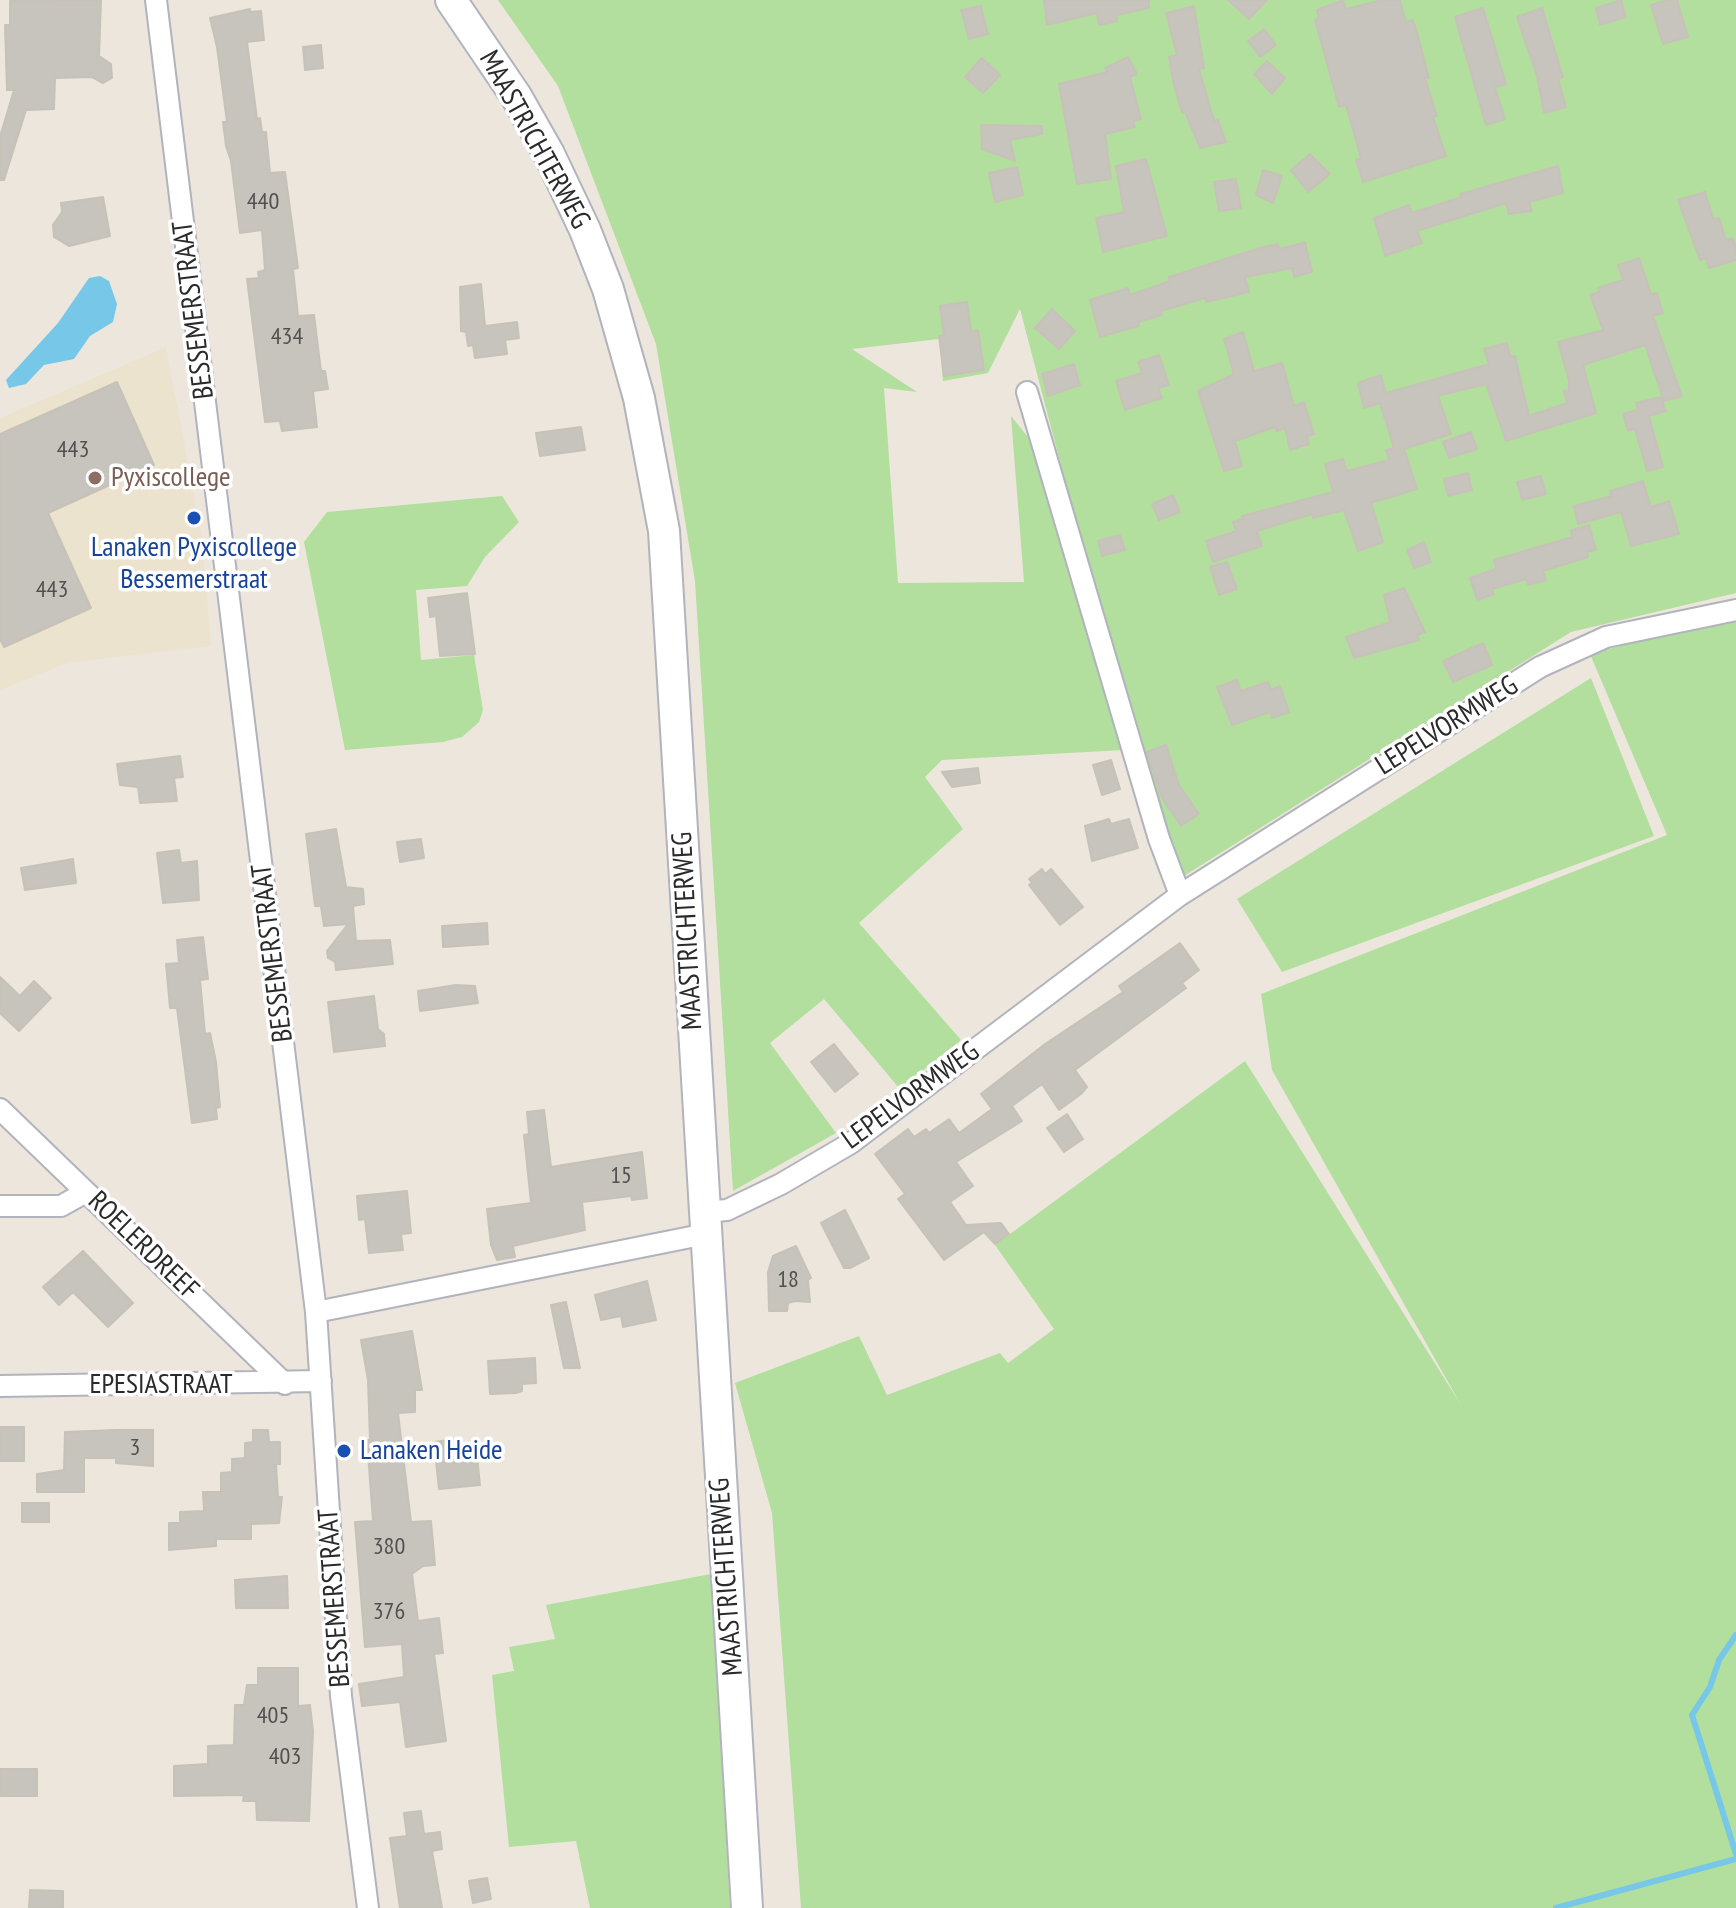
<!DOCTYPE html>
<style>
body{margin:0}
canvas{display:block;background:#ece6dd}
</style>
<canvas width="1736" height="1908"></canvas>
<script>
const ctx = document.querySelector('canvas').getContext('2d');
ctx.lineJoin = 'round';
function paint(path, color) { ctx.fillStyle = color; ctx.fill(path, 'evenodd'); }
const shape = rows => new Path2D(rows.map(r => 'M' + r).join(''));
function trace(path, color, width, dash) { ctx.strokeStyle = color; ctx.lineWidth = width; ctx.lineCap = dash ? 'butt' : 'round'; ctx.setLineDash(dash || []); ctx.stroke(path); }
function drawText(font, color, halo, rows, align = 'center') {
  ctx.font = font + ' "PT Sans Narrow",sans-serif'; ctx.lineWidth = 7; ctx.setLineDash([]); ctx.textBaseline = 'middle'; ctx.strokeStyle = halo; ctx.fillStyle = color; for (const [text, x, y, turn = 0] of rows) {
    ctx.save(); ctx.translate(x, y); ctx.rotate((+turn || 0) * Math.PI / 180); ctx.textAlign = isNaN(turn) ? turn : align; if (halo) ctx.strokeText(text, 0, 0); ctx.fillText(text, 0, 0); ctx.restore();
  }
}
paint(shape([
 [166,347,202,538,211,646,67,663,0,690,0,418]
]), '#ece3ce');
paint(shape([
 [498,0,1736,0,1736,593,1571,632,1184,876,1166,830,1106,637,1020,309,988,373,943,381,939,339,852,349,917,392,884,388,898,583,1024,582,1011,416,1032,442,1123,750,942,760,925,777,963,829,859,923,961,1040,900,1089,824,999,770,1043,836,1133,733,1191,695,581,656,344,558,86],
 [502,496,519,522,485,557,467,586,416,590,421,660,474,655,483,710,479,722,462,737,443,742,345,750,304,542,327,512],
 [1736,616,1736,1908,801,1908,772,1513,735,1383,859,1336,887,1395,1000,1353,1008,1363,1054,1329,995,1245,1245,1061,1461,1405,1272,1070,1261,994,1667,835,1590,654],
 [1591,678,1654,836,1282,972,1237,899],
 [711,1574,730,1908,590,1908,576,1841,509,1847,492,1675,514,1671,509,1647,555,1639,546,1605]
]), '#b2df9d');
paint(shape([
 [100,276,109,281,117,304,113,322,90,336,74,359,44,365,26,384,9,388,6,380,58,323,89,278]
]), '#76c7e8');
trace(shape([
 [1736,1635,1719,1660,1710,1687,1692,1715,1736,1854],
 [1556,1908,1736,1859]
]), '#76c7e8', 6);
const building = shape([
 [101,0,99,56,111,64,112,78,103,83,92,77,55,78,54,109,26,110,4,180,0,180,0,137,14,90,7,90,5,25,10,25,10,1,101,0],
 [1044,0,1149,0,1149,8,1116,15,1117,21,1099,25,1097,13,1047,25,1044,0],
 [1228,0,1267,0,1249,19,1228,0],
 [1343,0,1346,9,1383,0,1400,0,1406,22,1413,20,1419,40,1429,78,1425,78,1437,116,1433,117,1446,156,1363,182,1356,160,1361,158,1346,105,1339,107,1315,20,1319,18,1317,10,1343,0],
 [1621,0,1626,17,1600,25,1596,8,1621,0],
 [1668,0,1677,0,1688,37,1663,44,1651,5,1668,0],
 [981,6,988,34,969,39,961,10,981,6],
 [1194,6,1204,68,1199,69,1214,121,1218,120,1226,142,1200,148,1185,112,1182,113,1173,81,1169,57,1177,55,1166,13,1194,6],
 [1483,8,1506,84,1495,87,1505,119,1486,125,1455,17,1483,8],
 [1542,8,1563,77,1558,79,1566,107,1544,113,1537,76,1517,17,1542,8],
 [250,9,250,12,261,11,264,40,247,42,257,119,260,118,262,132,266,132,270,173,285,172,298,268,293,269,298,316,314,315,321,371,325,371,328,389,313,391,317,427,282,431,280,421,265,422,247,279,259,278,258,272,265,270,262,230,240,233,231,161,226,146,223,122,227,122,217,47,210,18,250,9],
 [1264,29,1276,45,1260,57,1248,41,1264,29],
 [321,45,323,68,305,70,303,47,321,45],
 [1128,57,1137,74,1130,77,1141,119,1133,121,1135,127,1105,134,1111,179,1077,184,1059,84,1107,72,1105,68,1128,57],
 [982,58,1000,75,983,93,965,77,982,58],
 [1267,61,1285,78,1272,94,1254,74,1267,61],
 [981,125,1042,126,1042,134,1010,140,1015,161,982,149,981,125],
 [1310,154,1330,174,1308,192,1291,170,1310,154],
 [1146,159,1167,236,1103,252,1096,218,1124,212,1116,166,1146,159],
 [1558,166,1563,193,1529,202,1532,211,1509,214,1506,203,1417,231,1422,243,1385,256,1374,218,1409,205,1412,213,1461,197,1460,194,1558,166],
 [1017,167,1023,195,995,202,989,173,1017,167],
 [1263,170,1282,176,1273,203,1256,195,1263,170],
 [1236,179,1241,208,1219,211,1214,182,1236,179],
 [1705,192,1713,219,1719,218,1726,240,1733,238,1736,248,1736,260,1709,268,1706,258,1700,260,1678,200,1705,192],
 [103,197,110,236,69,246,54,237,53,225,62,212,61,203,103,197],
 [1305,242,1312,272,1294,277,1292,268,1245,277,1249,292,1206,302,1205,298,1161,311,1162,315,1138,322,1139,326,1100,337,1090,300,1128,288,1130,295,1170,281,1169,277,1260,248,1278,244,1280,249,1305,242],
 [1639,258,1651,294,1657,293,1663,313,1653,316,1682,396,1664,401,1645,345,1583,365,1596,413,1506,441,1486,384,1438,396,1451,434,1404,449,1417,489,1371,503,1383,542,1358,551,1344,510,1313,518,1312,514,1257,531,1262,546,1213,562,1206,541,1236,531,1233,522,1243,519,1242,516,1333,492,1325,464,1343,459,1347,471,1389,460,1386,450,1394,448,1380,403,1364,408,1358,383,1381,375,1386,393,1489,364,1484,349,1507,343,1511,357,1515,356,1529,416,1567,403,1564,391,1569,390,1569,380,1558,342,1603,330,1590,295,1599,292,1598,288,1623,280,1618,265,1639,258],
 [481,284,485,326,517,322,519,338,505,340,507,354,475,358,473,345,468,346,466,332,461,331,460,287,481,284],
 [967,302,971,331,978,330,984,370,944,376,939,336,944,335,940,306,967,302],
 [1052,309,1075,331,1059,349,1035,328,1052,309],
 [1243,332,1254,371,1282,363,1294,406,1304,402,1314,434,1307,436,1309,444,1290,450,1285,428,1277,431,1275,427,1235,441,1242,466,1224,471,1198,391,1234,374,1224,339,1243,332],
 [1159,355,1169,385,1158,388,1162,398,1125,410,1116,381,1142,373,1138,362,1159,355],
 [1074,364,1080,385,1048,396,1042,374,1074,364],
 [117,382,154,465,48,513,91,608,4,647,0,639,0,434,117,382],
 [1661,397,1666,411,1649,416,1663,467,1647,471,1635,429,1628,431,1623,414,1638,410,1636,403,1661,397],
 [581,427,585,450,540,456,536,433,581,427],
 [1471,432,1477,449,1449,458,1443,442,1471,432],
 [1468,473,1472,490,1448,496,1444,479,1468,473],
 [1541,476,1546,494,1522,500,1517,482,1541,476],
 [1643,481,1651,507,1669,501,1679,534,1631,546,1621,512,1578,524,1574,506,1612,496,1610,491,1643,481],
 [1173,495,1180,512,1159,520,1152,504,1173,495],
 [1589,525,1596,550,1587,552,1588,557,1543,571,1546,580,1528,585,1526,579,1492,589,1494,594,1477,600,1470,578,1496,569,1494,560,1572,537,1571,530,1589,525],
 [1120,535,1125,550,1102,556,1098,541,1120,535],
 [1424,542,1431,562,1414,568,1407,550,1424,542],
 [1227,562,1237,589,1219,595,1210,567,1227,562],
 [1404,588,1425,632,1417,635,1419,640,1354,658,1346,637,1390,622,1384,595,1404,588],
 [467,593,475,654,440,656,436,616,430,617,428,598,467,593],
 [1483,643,1492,665,1453,682,1443,661,1483,643],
 [1237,680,1241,691,1268,682,1271,690,1280,686,1289,712,1272,718,1270,712,1232,725,1217,687,1237,680],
 [1166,745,1179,785,1199,814,1181,826,1162,798,1147,752,1166,745],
 [180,756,183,777,174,778,177,801,140,803,138,787,120,785,117,764,180,756],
 [1111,760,1120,789,1102,795,1093,765,1111,760],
 [978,768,980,783,952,787,942,772,978,768],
 [1109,819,1111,824,1129,819,1138,848,1092,861,1085,826,1109,819],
 [336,829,346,887,363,889,364,904,353,906,356,941,390,940,393,964,336,970,335,962,328,958,327,951,348,924,324,926,321,906,315,906,306,834,336,829],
 [421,839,424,858,400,862,397,842,421,839],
 [179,850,181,863,197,861,199,900,163,903,157,853,179,850],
 [73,859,76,883,25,890,21,868,73,859],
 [1042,869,1045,874,1051,869,1083,907,1060,925,1029,885,1032,883,1029,879,1042,869],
 [487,923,488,944,443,947,442,926,487,923],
 [203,937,208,979,200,980,205,1034,210,1033,216,1062,220,1107,216,1108,217,1119,192,1123,177,1008,170,1008,166,964,179,963,177,940,203,937],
 [1180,943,1199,970,1182,983,1186,988,1075,1070,1087,1087,1081,1094,1059,1110,1042,1084,1012,1106,1022,1121,956,1162,973,1186,950,1202,966,1225,1001,1223,1009,1234,995,1244,984,1232,944,1260,898,1199,905,1194,875,1154,908,1129,914,1137,926,1129,929,1133,949,1119,959,1133,992,1109,981,1094,1045,1044,1123,992,1119,986,1180,943],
 [0,977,20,996,34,981,51,998,19,1031,0,1013,0,977],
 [456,985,475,986,478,1003,420,1011,418,991,456,985],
 [374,996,378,1029,384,1034,385,1046,334,1052,328,1002,374,996],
 [834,1044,858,1074,835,1092,811,1062,834,1044],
 [544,1110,551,1167,642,1152,647,1198,632,1200,631,1196,582,1202,585,1230,513,1246,515,1257,497,1260,491,1245,487,1209,531,1203,524,1135,529,1134,527,1112,544,1110],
 [1067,1114,1083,1139,1064,1152,1047,1128,1067,1114],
 [407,1191,411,1233,401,1234,403,1250,369,1253,365,1219,359,1220,357,1196,407,1191],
 [845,1210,869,1258,850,1268,844,1268,821,1223,845,1210],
 [796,1246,811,1278,808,1280,810,1302,795,1301,788,1303,787,1311,769,1311,768,1272,773,1256,796,1246],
 [83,1251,133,1303,108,1327,73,1292,59,1305,43,1287,83,1251],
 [647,1281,656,1320,623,1327,621,1316,601,1320,595,1295,647,1281],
 [566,1302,577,1354,580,1368,564,1368,551,1305,566,1302],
 [412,1331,422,1390,415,1390,415,1412,398,1413,411,1522,431,1521,435,1565,423,1566,412,1574,418,1621,439,1618,443,1653,434,1654,446,1741,406,1747,400,1702,362,1706,359,1684,404,1677,402,1644,365,1647,355,1522,373,1521,367,1440,370,1440,368,1380,361,1340,412,1331],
 [535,1358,536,1383,522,1384,522,1391,516,1393,490,1394,488,1361,535,1358],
 [0,1427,24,1427,24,1461,0,1461,0,1427],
 [116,1430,153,1430,153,1466,116,1463,116,1458,84,1458,84,1492,37,1492,37,1474,64,1470,65,1432,116,1430],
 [253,1430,268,1430,269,1442,280,1442,280,1464,276,1464,278,1497,282,1497,279,1523,251,1524,251,1539,216,1539,216,1546,169,1550,169,1523,180,1523,180,1512,204,1511,203,1492,221,1492,221,1473,232,1472,232,1459,245,1458,245,1443,253,1442,253,1430],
 [456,1439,457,1448,476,1446,480,1485,439,1489,434,1442,456,1439],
 [22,1503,49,1503,49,1522,22,1522,22,1503],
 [287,1576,288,1608,236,1608,235,1580,287,1576],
 [258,1668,298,1668,298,1706,310,1705,313,1731,309,1821,257,1820,256,1801,243,1801,244,1795,174,1796,174,1766,208,1764,208,1746,234,1745,235,1705,244,1705,247,1685,258,1685,258,1668],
 [0,1769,37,1769,37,1796,0,1796,0,1769],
 [421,1811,424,1834,440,1832,442,1849,432,1851,442,1908,400,1908,390,1838,407,1836,404,1813,421,1811],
 [487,1878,491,1899,473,1903,469,1881,487,1878],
 [30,1890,63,1891,63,1908,29,1908,30,1890]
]);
paint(building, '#c7c3bd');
trace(building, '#c7c2b7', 2);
const minor = shape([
 [156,0,316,1312,341,1696,368,1908],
 [1027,392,1159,839,1180,895],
 [0,1109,285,1384],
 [0,1206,61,1206,86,1192],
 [705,1212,727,1210,781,1184,851,1143,1180,895,1540,667,1606,637,1736,610],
 [316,1312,706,1234],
 [0,1386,321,1381]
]);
const secondary = shape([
 [451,0,516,96,549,154,585,230,608,289,639,398,664,531,747,1908]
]);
trace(minor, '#b1b3bd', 24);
trace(secondary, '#b1b3bd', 34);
trace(minor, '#fff', 20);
trace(secondary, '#fff', 30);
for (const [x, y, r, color] of [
 [95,478,8,"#8d6e63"],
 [194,518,8,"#1a4fb4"],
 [344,1451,8,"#1a4fb4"]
]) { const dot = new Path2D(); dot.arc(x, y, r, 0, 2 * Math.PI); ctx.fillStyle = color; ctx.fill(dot); trace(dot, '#fff', 3); }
drawText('24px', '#51504f', null, [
 ["440",263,202],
 ["434",287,337],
 ["443",73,450],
 ["443",52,590],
 ["15",621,1176],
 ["18",788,1280],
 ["3",135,1448],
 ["380",389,1547],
 ["376",389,1612],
 ["405",273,1716],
 ["403",285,1757]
]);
drawText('28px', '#2a2a2a', '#fff', [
 ["MAASTRICHTERWEG",534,140,61],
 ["BESSEMERSTRAAT",194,310,-97],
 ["LEPELVORMWEG",1447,726,-32],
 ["MAASTRICHTERWEG",688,931,-93],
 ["BESSEMERSTRAAT",273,953,-97],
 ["LEPELVORMWEG",911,1096,-36],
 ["ROELERDREEF",143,1246,44],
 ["EPESIASTRAAT",161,1385],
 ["MAASTRICHTERWEG",727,1577,-94],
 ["BESSEMERSTRAAT",335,1598,-94]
]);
drawText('28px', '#785e54', '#fff', [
 ["Pyxiscollege",111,478]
], 'left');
drawText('28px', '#164399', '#fff', [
 ["Lanaken Pyxiscollege",194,548],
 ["Bessemerstraat",194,580],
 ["Lanaken Heide",360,1451,"left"]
]);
</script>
